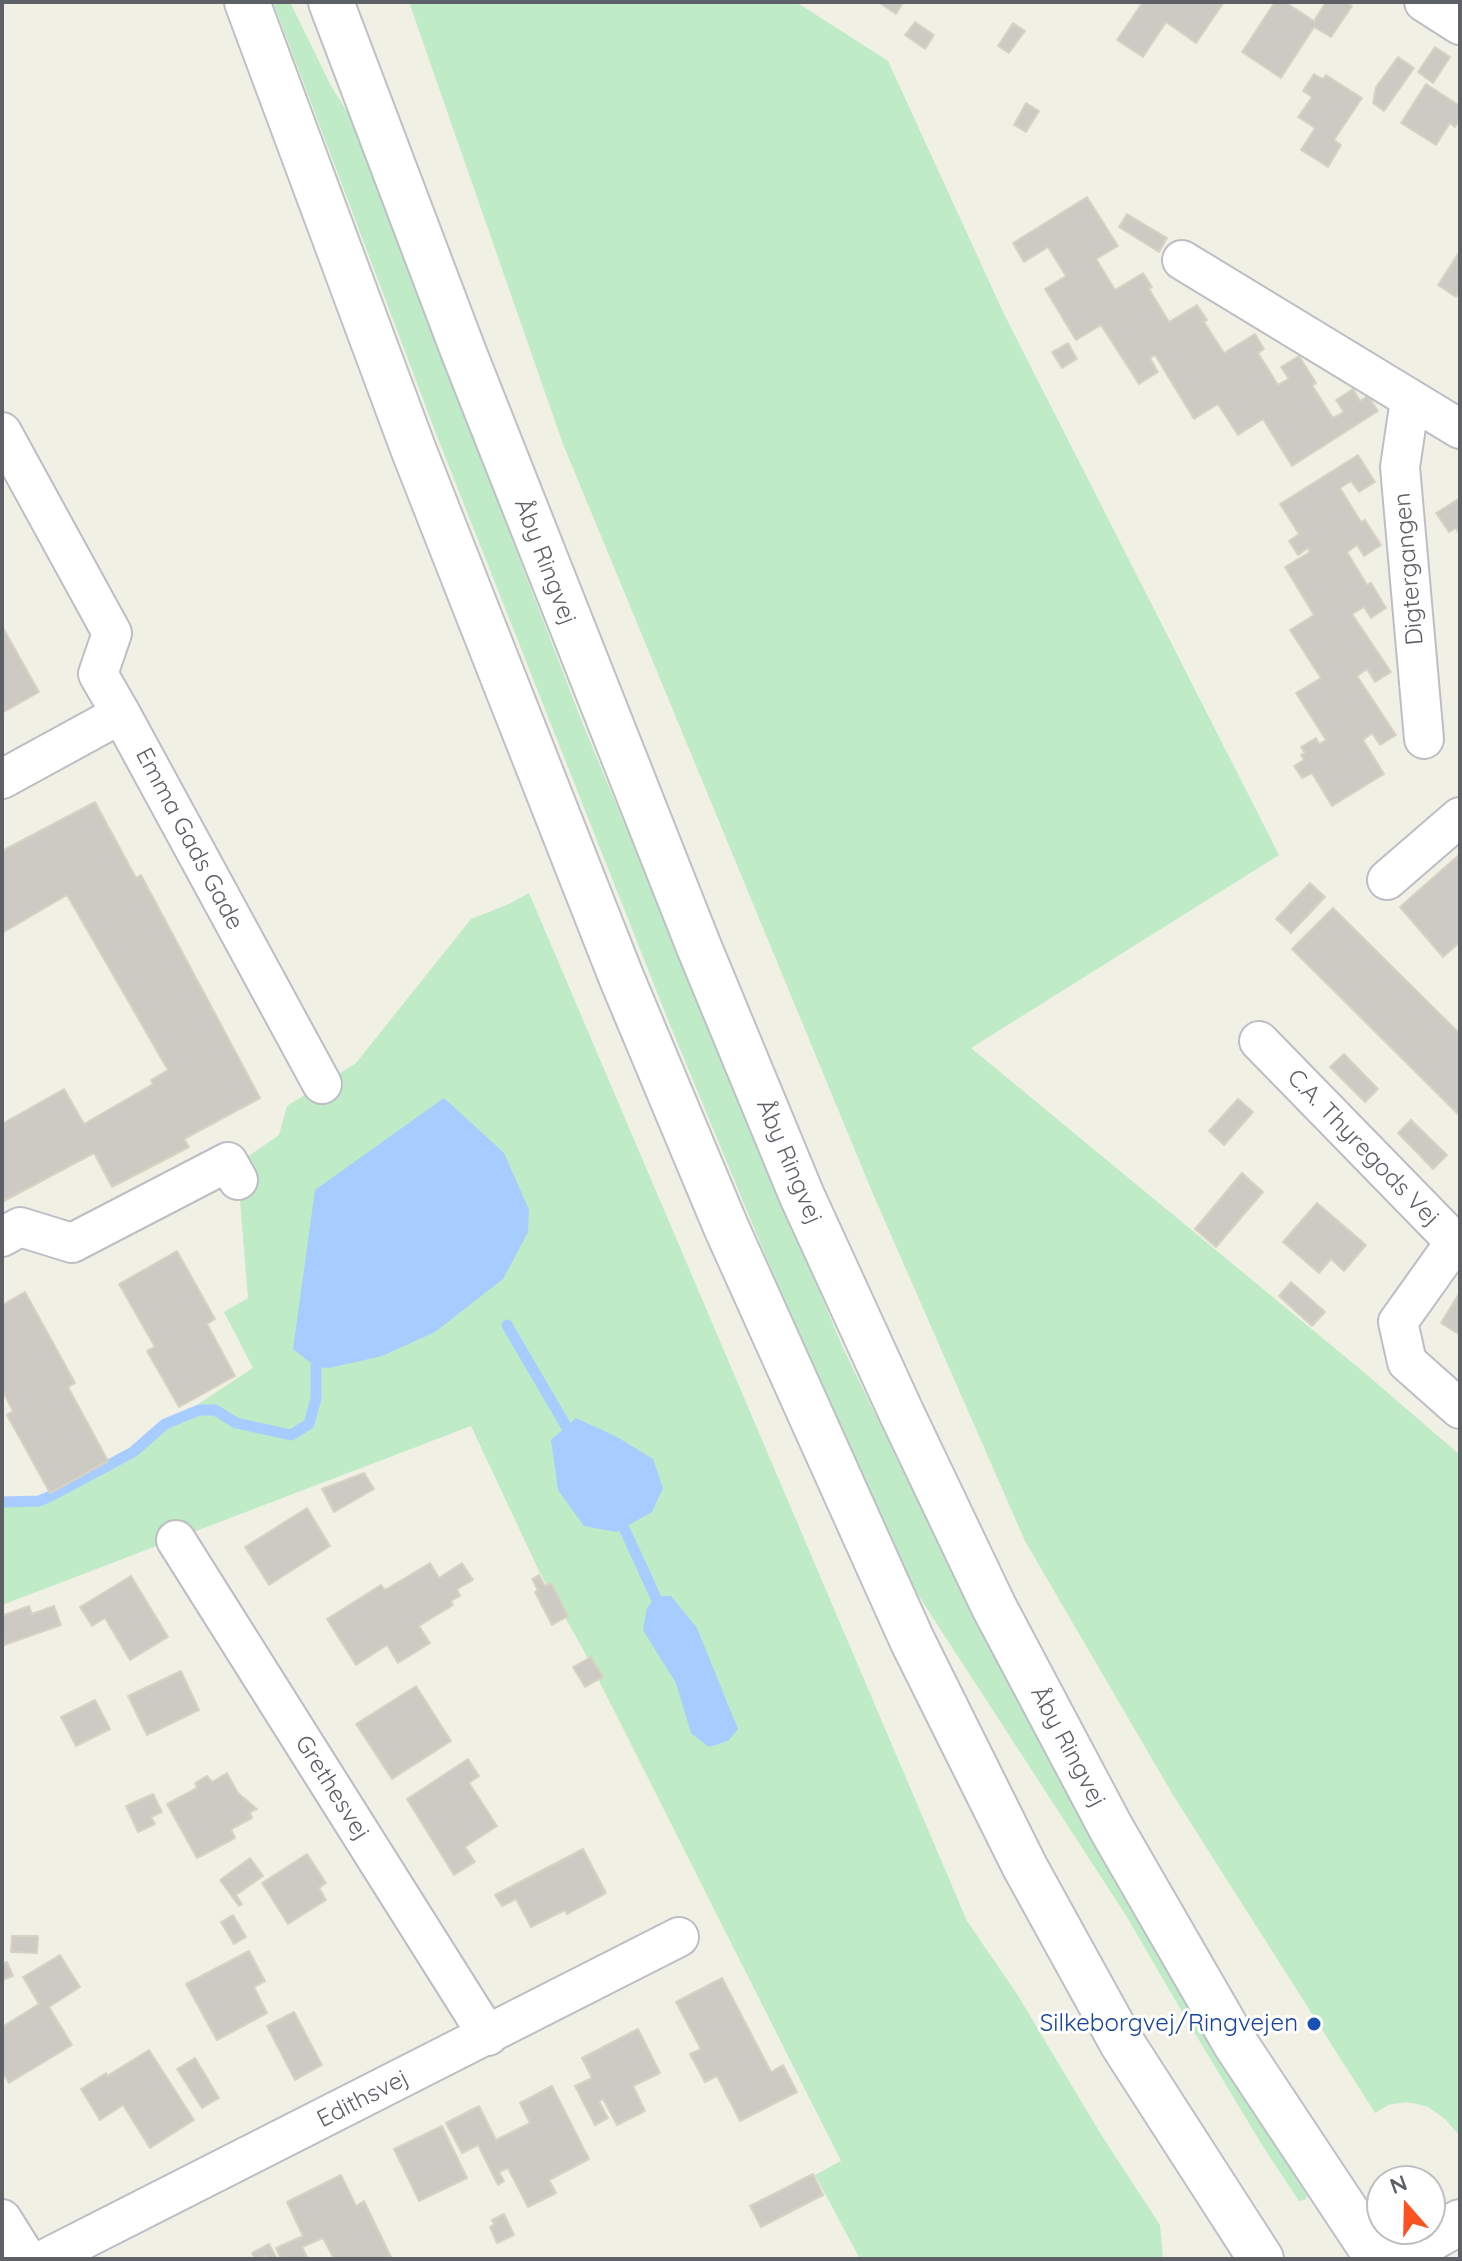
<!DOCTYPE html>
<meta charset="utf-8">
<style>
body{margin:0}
#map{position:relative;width:1462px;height:2261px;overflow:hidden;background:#f1f0e5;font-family:Quicksand,sans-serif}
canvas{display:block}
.frame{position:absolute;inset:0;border:4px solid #5d6067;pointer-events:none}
.north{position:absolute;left:1366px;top:2165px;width:80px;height:80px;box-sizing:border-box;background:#fff;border:2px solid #bebfc2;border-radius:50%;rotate:340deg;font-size:22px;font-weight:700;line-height:32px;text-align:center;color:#5d6067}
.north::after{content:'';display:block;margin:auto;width:28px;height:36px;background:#fc5120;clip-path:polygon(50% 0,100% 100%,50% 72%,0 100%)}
</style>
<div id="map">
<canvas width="1462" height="2261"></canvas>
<div class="frame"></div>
<div class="north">N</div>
</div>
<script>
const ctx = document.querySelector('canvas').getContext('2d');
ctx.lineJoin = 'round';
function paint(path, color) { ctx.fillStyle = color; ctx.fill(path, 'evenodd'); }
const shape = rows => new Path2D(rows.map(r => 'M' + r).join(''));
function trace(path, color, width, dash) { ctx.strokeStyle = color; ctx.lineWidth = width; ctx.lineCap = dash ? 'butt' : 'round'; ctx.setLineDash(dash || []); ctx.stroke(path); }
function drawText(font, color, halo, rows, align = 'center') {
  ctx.font = font + ' Quicksand,sans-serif'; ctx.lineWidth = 6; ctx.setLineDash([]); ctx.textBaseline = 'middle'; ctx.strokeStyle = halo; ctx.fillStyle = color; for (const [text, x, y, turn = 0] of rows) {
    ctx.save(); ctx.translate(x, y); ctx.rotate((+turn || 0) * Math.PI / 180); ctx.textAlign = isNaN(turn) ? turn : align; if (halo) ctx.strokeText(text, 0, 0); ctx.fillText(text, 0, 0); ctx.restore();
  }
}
paint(shape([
 [273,2,290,2,330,84,349,115,584,727,843,1348,974,1616,1101,1858,1179,1993,1307,2196,1305,2200,1299,2201,1264,2148,1185,2017,1127,1917,911,1584,769,1264,666,1015,437,436],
 [409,2,796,2,888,61,1004,314,1279,855,971,1048,1366,1374,1460,1455,1460,2136,1445,2119,1428,2107,1417,2104,1406,2102,1388,2105,1375,2113,1173,1795,1025,1541,873,1194,563,444],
 [529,893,967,1921,1017,1994,1102,2136,1160,2225,1163,2259,860,2259,815,2175,841,2161,584,1651,539,1571,471,1426,2,1605,2,1498,43,1497,110,1462,253,1368,224,1312,248,1298,237,1164,279,1135,287,1106,356,1063,471,919,509,904]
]), '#bfebc6');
paint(shape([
 [444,1098,504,1153,529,1210,528,1232,503,1279,435,1332,382,1356,329,1368,316,1367,293,1349,315,1190],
 [576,1418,617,1437,653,1459,663,1488,652,1512,616,1532,584,1526,558,1490,551,1440],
 [656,1596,671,1596,697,1628,738,1729,728,1741,709,1747,691,1733,676,1683,643,1630,647,1608]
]), '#a7ccff');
trace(shape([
 [507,1325,573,1438],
 [2,1502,39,1501,53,1495,133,1452,165,1424,199,1410,215,1410,236,1423,291,1435,309,1424,316,1398,316,1367],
 [618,1515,661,1609]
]), '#a7ccff', 11);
const building = shape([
 [878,2,903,2,896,14,878,2],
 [1143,2,1224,2,1196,43,1166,22,1143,57,1117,40,1143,2],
 [1275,2,1285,2,1314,21,1326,2,1346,2,1352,6,1331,37,1314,27,1281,78,1242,52,1275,2],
 [915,22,934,35,925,49,905,35,915,22],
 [1013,23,1025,31,1009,53,998,46,1013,23],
 [1435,47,1450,57,1433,83,1418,72,1435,47],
 [1398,57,1414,68,1384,111,1373,103,1376,87,1398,57],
 [1314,74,1323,79,1326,75,1362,98,1334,140,1341,145,1328,167,1301,150,1315,128,1298,117,1312,97,1303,91,1314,74],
 [1426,84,1460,106,1460,119,1455,127,1450,123,1436,145,1401,123,1426,84],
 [1026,103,1039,111,1026,132,1014,125,1026,103],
 [1087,197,1118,246,1096,259,1115,290,1143,273,1152,287,1149,289,1169,322,1197,305,1207,320,1204,322,1224,353,1255,334,1264,349,1258,353,1278,385,1289,379,1281,367,1299,356,1316,383,1312,385,1333,418,1344,412,1336,400,1353,389,1360,401,1368,396,1378,411,1292,466,1263,419,1238,435,1218,404,1194,419,1155,355,1150,358,1158,372,1139,384,1101,325,1076,340,1045,289,1066,276,1048,247,1024,262,1013,243,1087,197],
 [1127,214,1167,238,1159,252,1119,227,1127,214],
 [1458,254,1460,290,1456,297,1438,285,1458,254],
 [1068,343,1077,359,1062,368,1052,352,1068,343],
 [1358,455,1375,482,1359,492,1351,481,1340,488,1361,522,1365,520,1381,545,1364,556,1357,545,1347,552,1367,585,1371,583,1386,608,1371,618,1364,607,1352,614,1391,672,1375,682,1367,669,1357,676,1396,735,1380,745,1372,733,1363,740,1384,774,1332,806,1312,773,1302,778,1294,766,1304,760,1301,755,1305,753,1301,747,1316,738,1319,744,1326,740,1296,693,1321,678,1290,630,1314,615,1285,567,1310,552,1308,548,1298,555,1289,541,1299,534,1280,504,1358,455],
 [1460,498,1460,535,1456,528,1449,532,1436,513,1460,498],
 [2,626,39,692,2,713,2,626],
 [95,802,136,878,141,875,260,1098,184,1139,189,1147,112,1187,94,1153,2,1202,2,1124,64,1089,84,1124,153,1084,151,1080,168,1070,67,895,2,933,2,851,95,802],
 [1460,854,1460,942,1443,957,1400,907,1460,854],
 [1310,883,1325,897,1291,933,1276,919,1310,883],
 [1333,908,1460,1034,1460,1116,1292,949,1333,908],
 [1344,1054,1378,1089,1365,1102,1330,1067,1344,1054],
 [1238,1099,1253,1112,1224,1145,1209,1131,1238,1099],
 [1411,1120,1447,1155,1433,1169,1398,1133,1411,1120],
 [1242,1173,1263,1192,1216,1247,1195,1229,1242,1173],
 [1317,1203,1366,1245,1344,1271,1331,1259,1319,1273,1283,1242,1317,1203],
 [177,1251,215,1319,207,1324,235,1376,179,1407,147,1351,155,1347,119,1284,177,1251],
 [1291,1282,1325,1312,1312,1326,1279,1296,1291,1282],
 [25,1292,75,1383,68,1387,108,1461,50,1493,7,1415,13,1411,2,1390,2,1305,25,1292],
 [1460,1292,1460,1335,1441,1323,1460,1292],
 [364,1473,374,1489,334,1512,322,1489,364,1473],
 [307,1508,330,1546,269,1585,245,1547,307,1508],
 [430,1563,439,1578,462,1563,473,1580,457,1589,460,1596,451,1601,453,1605,419,1626,430,1643,398,1663,387,1645,356,1665,327,1619,381,1585,385,1590,430,1563],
 [539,1575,545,1586,551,1583,568,1616,552,1625,535,1592,538,1590,532,1579,539,1575],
 [131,1576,168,1637,130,1660,105,1618,92,1626,80,1607,131,1576],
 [29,1606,32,1614,54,1606,61,1625,4,1645,2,1616,29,1606],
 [591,1657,603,1677,585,1687,573,1667,591,1657],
 [181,1671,199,1710,147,1735,128,1696,181,1671],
 [416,1686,451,1741,392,1779,356,1724,416,1686],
 [95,1700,110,1729,76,1746,61,1717,95,1700],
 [468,1759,479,1776,469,1783,497,1826,465,1847,475,1862,454,1875,407,1799,468,1759],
 [227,1773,238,1793,257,1809,250,1812,252,1818,231,1829,235,1838,197,1858,167,1804,197,1788,195,1783,207,1776,212,1782,227,1773],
 [153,1794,162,1812,151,1817,155,1824,138,1832,126,1806,153,1794],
 [583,1849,606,1893,567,1914,565,1910,531,1927,516,1899,502,1906,495,1895,583,1849],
 [307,1854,326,1883,319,1888,326,1900,288,1924,262,1883,307,1854],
 [250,1858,263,1876,236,1895,242,1904,239,1906,220,1880,250,1858],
 [233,1915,246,1937,234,1944,221,1922,233,1915],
 [12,1936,38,1936,37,1953,11,1952,12,1936],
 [249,1951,265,1981,254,1987,267,2013,217,2040,186,1984,249,1951],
 [60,1955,80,1987,49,2007,72,2045,9,2083,2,2071,2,2027,39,2004,23,1977,60,1955],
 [7,1962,13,1976,2,1980,2,1964,7,1962],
 [722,1978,771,2072,783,2065,797,2092,740,2121,717,2076,705,2082,690,2054,701,2049,676,2002,722,1978],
 [294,2012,322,2065,295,2080,267,2026,294,2012],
 [638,2029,660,2073,633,2086,645,2111,617,2125,603,2099,599,2101,608,2118,595,2125,575,2086,592,2078,582,2058,638,2029],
 [149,2050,194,2120,150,2148,123,2105,100,2120,81,2089,106,2073,107,2076,149,2050],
 [195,2058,219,2098,202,2108,177,2069,195,2058],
 [552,2086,589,2159,549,2180,556,2193,528,2207,508,2168,499,2172,504,2181,498,2185,478,2145,462,2153,446,2123,479,2106,496,2140,530,2123,520,2103,552,2086],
 [442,2126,467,2178,419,2201,394,2149,442,2126],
 [813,2174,823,2195,761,2227,750,2206,813,2174],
 [341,2175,356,2206,364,2201,392,2259,334,2259,323,2238,302,2247,308,2259,281,2259,276,2248,303,2236,287,2202,341,2175],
 [504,2214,514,2235,497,2243,490,2227,494,2224,492,2220,504,2214],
 [269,2244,277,2259,268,2259,266,2256,255,2259,252,2253,269,2244]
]);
paint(building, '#cccac2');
trace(building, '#d6d3c3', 2);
const street = shape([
 [1424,2,1460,25],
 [1182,260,1460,429],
 [1410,400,1400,467,1424,739],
 [2,432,112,633,98,674,121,714],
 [2,779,121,714,322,1084],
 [1387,880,1460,817],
 [1259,1041,1455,1242,1398,1322,1407,1362,1460,1409],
 [2,1237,20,1227,72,1243,228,1162,238,1180],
 [176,1540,488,2036],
 [2,2219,27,2259],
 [45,2259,679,1937]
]);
const secondary = shape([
 [247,2,414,451,622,979,726,1227,912,1640,1025,1867,1122,2043,1261,2259],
 [331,2,464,353,699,947,802,1196,901,1412,994,1607,1111,1828,1235,2043,1378,2259],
 [1395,2259,1460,2222]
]);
trace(street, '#bdbec5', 42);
trace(secondary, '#bec0c7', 48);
trace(street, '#fff', 38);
trace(secondary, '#fff', 44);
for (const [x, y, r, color] of [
 [1314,2024,8,"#1a4fb4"]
]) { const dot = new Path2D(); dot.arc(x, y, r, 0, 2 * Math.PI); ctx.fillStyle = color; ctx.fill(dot); trace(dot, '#fff', 3); }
drawText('24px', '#5d6067', '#fff', [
 ["Åby Ringvej",545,562,69],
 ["Digtergangen",1409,569,-95],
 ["Emma Gads Gade",189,839,62],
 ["C.A. Thyregods Vej",1363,1148,46],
 ["Åby Ringvej",789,1162,67],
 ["Åby Ringvej",1068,1747,62],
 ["Grethesvej",332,1788,58],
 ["Edithsvej",363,2099,-27]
]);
drawText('24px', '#164399', '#fff', [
 ["Silkeborgvej/Ringvejen",1298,2024]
], 'right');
</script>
